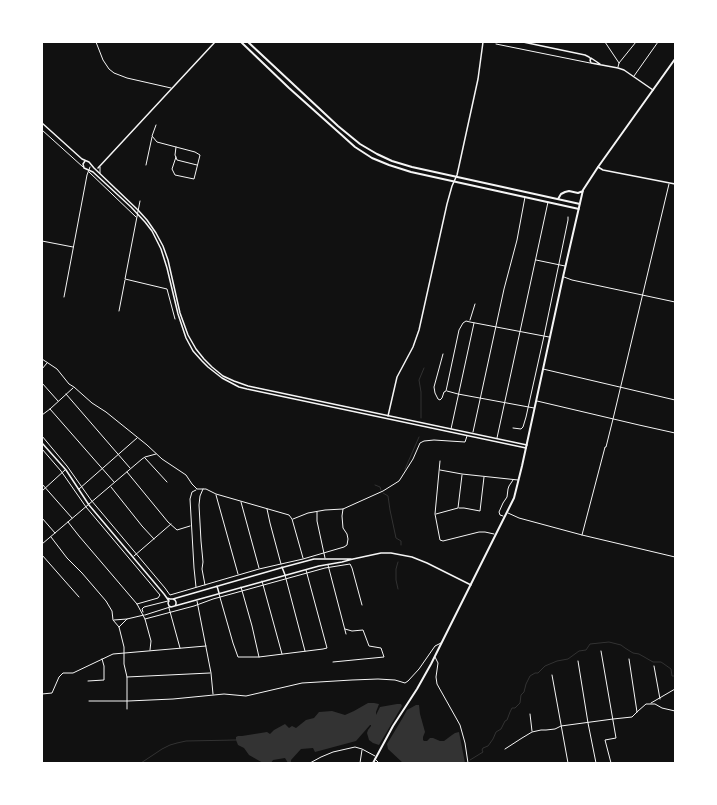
<!DOCTYPE html>
<style>
body{margin:0}
#map{position:relative;width:717px;height:805px;overflow:hidden;background:#111;font-family:"Open Sans",sans-serif}
canvas{display:block}
.frame{position:absolute;inset:0;border:43px solid #fff;pointer-events:none}
</style>
<div id="map">
<canvas width="717" height="805"></canvas>
<div class="frame"></div>
</div>
<script>
const ctx = document.querySelector('canvas').getContext('2d');
ctx.lineJoin = 'round';
function paint(path, color) { ctx.fillStyle = color; ctx.fill(path, 'evenodd'); }
const shape = rows => new Path2D(rows.map(r => 'M' + r).join(''));
function trace(path, color, width, dash) { ctx.strokeStyle = color; ctx.lineWidth = width; ctx.lineCap = dash ? 'butt' : 'round'; ctx.setLineDash(dash || []); ctx.stroke(path); }
paint(shape([
 [368,703,374,703,379,704,376,712,376,715,380,707,397,704,401,704,402,706,379,745,373,743,369,740,367,733,368,730,371,726,371,725,370,725,356,741,315,752,313,748,301,749,291,760,291,763,288,763,285,758,273,760,271,763,263,763,249,755,244,748,238,745,236,740,236,737,238,736,242,736,267,732,270,734,274,730,285,724,289,728,292,726,296,728,306,720,314,718,319,712,332,711,345,715,354,711],
 [416,705,419,705,420,714,425,732,423,737,423,740,424,741,427,741,430,738,433,738,440,741,444,741,452,735,455,733,459,732,465,763,403,763,388,749,387,744,402,719,407,710]
]), '#333');
trace(shape([
 [421,418,421,392,419,380,424,368],
 [405,469,419,437],
 [375,485,380,487,381,490],
 [383,493,388,496,390,510,396,538,401,541,401,545],
 [398,589,396,580,396,569,398,562],
 [470,760,483,752,482,750,483,748,488,746,493,739,496,732,501,729,505,721,507,720,510,712,512,708,515,708,520,703,521,695,524,692,526,684,530,676,535,673,538,673,545,666,557,661,568,659,579,651,586,650,590,644,609,642,621,645,625,648,633,653,639,654,653,662,661,662,664,664,671,669,672,676,675,676],
 [141,763,162,749,170,745,177,743,186,741,236,740]
]), '#333', 1);
trace(shape([
 [96,42,103,60,109,69,114,73,127,78,171,88],
 [605,42,619,63],
 [496,44,590,63],
 [618,67,619,63,636,42],
 [634,76,658,42],
 [156,125,152,136,157,142,195,152,200,155,194,179,175,175,172,169,176,157],
 [42,130,83,167],
 [176,147,175,155,177,160,197,165],
 [146,165,152,137],
 [89,172,136,217],
 [100,173,100,167],
 [140,201,125,279,167,289,175,319],
 [42,241,73,247],
 [536,260,565,266],
 [564,277,572,280,675,302],
 [64,297,87,175,90,167],
 [119,311,125,280],
 [470,320,475,304],
 [443,354,434,387,435,393,438,399,440,400,442,398,444,392,446,391,459,330,463,323,466,321,470,322,549,337],
 [42,359,57,369,69,384,74,387,92,403,106,412,147,445,162,459,186,475,192,484,197,489,206,489,216,494,289,515,292,519,303,558],
 [42,369,47,363],
 [543,369,675,400],
 [42,383,58,401],
 [447,391,458,394,534,408],
 [66,394,130,468],
 [537,401,639,425,675,433],
 [50,409,114,482],
 [42,415,50,409,73,388],
 [513,428,521,429,523,427,526,417,544,336,568,220,568,217],
 [451,429,474,323],
 [473,432,504,289,517,240,525,197],
 [42,436,67,466,91,500,165,588,170,595,259,569,303,559,344,547,347,545,348,539,347,534,343,528,342,516,343,509],
 [497,438,548,202],
 [42,449,61,471,86,507,160,595,158,598,137,604],
 [145,458,167,482],
 [440,461,435,514,440,540,443,541,479,532,485,532,494,534],
 [440,470,462,474,518,480],
 [127,472,168,522,177,530,190,526],
 [42,484,72,518],
 [111,487,142,526,154,539],
 [79,489,137,438],
 [203,489,200,496,199,505,201,541,203,562,202,569,205,585],
 [196,490,192,492,190,499,194,568,196,587],
 [42,491,65,470],
 [216,495,238,574],
 [241,502,259,568],
 [459,508,464,508,480,511,484,477],
 [267,509,270,523,281,564],
 [317,512,317,521,325,558],
 [508,513,519,518,582,535,675,557],
 [436,514,458,508,462,475],
 [503,516,500,515,499,512,503,503,507,497,508,489,509,486,513,480],
 [42,518,55,533],
 [293,519,308,513,325,510,343,509,383,491,399,481,401,478,413,459,420,443,424,441,434,440,465,442,467,436],
 [68,522,79,536,137,604,145,619,151,641,150,650],
 [582,535,604,451,605,447,606,447,613,419,669,184],
 [51,537,67,558,82,573,106,601,112,611,113,620,119,627,124,647,124,664,127,677,127,709],
 [42,544,142,459,145,457,156,454],
 [42,555,79,597],
 [134,556,171,524],
 [328,565,346,634],
 [285,575,305,651],
 [262,581,282,654],
 [241,587,252,626,259,657],
 [219,594,233,643,238,657,259,657,323,649,327,648,306,570],
 [197,601,211,673,213,694],
 [169,608,180,648],
 [143,612,142,609,144,607,168,601],
 [145,615,170,607],
 [145,619,194,606,213,599,325,568,350,564,352,568,362,605],
 [114,620,127,619],
 [119,627,127,619,144,615],
 [601,651,616,738,605,740,611,763],
 [435,657,438,663,436,677,437,684,460,725,465,743,468,763],
 [629,659,637,712],
 [578,661,588,723,596,763],
 [333,662,384,657,381,648,369,646,363,630,352,631,345,629],
 [654,666,660,699],
 [552,675,568,763],
 [127,677,210,673],
 [88,681,104,680,104,666,102,659],
 [42,694,52,693,59,677,63,673,73,673,113,654,206,646],
 [89,701,128,701,173,699,224,694,246,696,302,683,352,680,378,679,395,680,405,683,408,681,419,669,435,646,441,643],
 [651,703,675,689],
 [530,714,532,731],
 [505,749,522,738,532,732,541,730,546,730,555,729,561,726,613,719,632,717,638,711,646,704,655,704,662,708,675,711],
 [375,759,379,763],
 [310,763,321,757,333,752,355,747,362,749,375,756],
 [360,763,362,750]
]), '#f5f5f5', 1);
trace(shape([
 [523,42,585,55,589,57,591,59,590,60,591,63,618,68,624,70,653,90],
 [591,58,600,64],
 [598,167,603,170,675,184],
 [388,416,397,377,413,347,419,330,447,204,452,186,457,175,459,166,478,79,483,42]
]), '#f5f5f5', 1.5);
trace(shape([
 [42,123,82,159,89,162,94,168,138,210,147,220,156,233,163,246,168,260,180,313,188,335,196,349,204,359,212,367,223,376,234,381,248,386,527,445],
 [85,161,83,164,84,168,93,172,131,207,145,222,152,231,161,249,167,268,178,314,186,338,193,351,202,361,208,367,222,378,239,387,247,389,526,448],
 [98,168,215,42],
 [42,443,66,470,89,505,164,594,169,601,168,603,169,606,171,607,319,566,342,562,353,559,381,553,391,553,412,557,427,563,471,585],
 [282,567,285,575],
 [217,586,219,593],
 [167,598,170,599,173,599,284,567,314,559,351,559],
 [173,599,175,600,176,602,176,604,175,606]
]), '#f5f5f5', 1.5);
trace(shape([
 [241,42,289,88,345,138,355,147,372,158,389,165,411,172,579,209],
 [248,42,338,126,360,144,377,154,392,161,412,167,580,204],
 [558,199,561,194,565,192,569,191,578,193,583,191],
 [373,763,393,726,417,689,431,664,514,498,522,466,563,277,583,190,598,167,675,59]
]), '#f5f5f5', 2);
</script>
